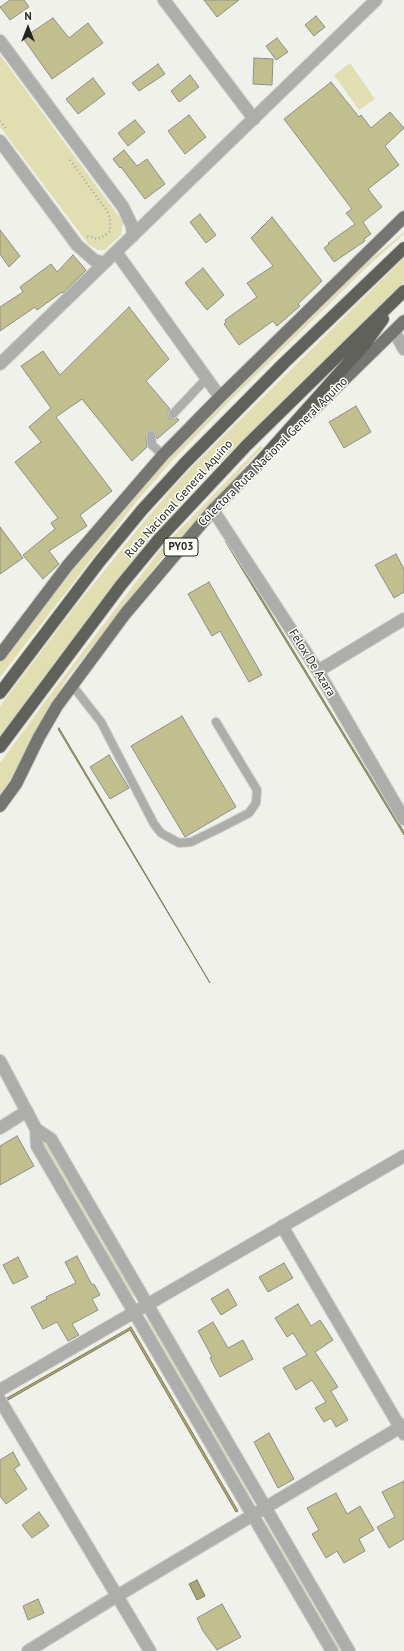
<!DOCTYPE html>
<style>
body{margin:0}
#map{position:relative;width:404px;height:1651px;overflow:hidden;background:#f1f1ec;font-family:"PT Sans",sans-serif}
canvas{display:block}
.north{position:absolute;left:8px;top:8px;width:40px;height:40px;-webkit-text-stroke:3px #fefef9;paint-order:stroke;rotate:0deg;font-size:11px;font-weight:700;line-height:16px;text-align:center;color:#252523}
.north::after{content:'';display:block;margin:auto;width:14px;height:18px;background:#252523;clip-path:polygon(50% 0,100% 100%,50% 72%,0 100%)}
</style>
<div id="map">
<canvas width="404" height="1651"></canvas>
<div class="north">N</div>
</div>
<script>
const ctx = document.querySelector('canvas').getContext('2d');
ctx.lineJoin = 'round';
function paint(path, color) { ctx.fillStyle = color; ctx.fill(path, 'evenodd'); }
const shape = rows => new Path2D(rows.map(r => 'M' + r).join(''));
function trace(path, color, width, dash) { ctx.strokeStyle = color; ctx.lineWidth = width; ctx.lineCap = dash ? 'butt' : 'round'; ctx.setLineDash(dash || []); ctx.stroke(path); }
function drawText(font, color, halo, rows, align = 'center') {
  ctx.font = font + ' "PT Sans",sans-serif'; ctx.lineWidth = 3; ctx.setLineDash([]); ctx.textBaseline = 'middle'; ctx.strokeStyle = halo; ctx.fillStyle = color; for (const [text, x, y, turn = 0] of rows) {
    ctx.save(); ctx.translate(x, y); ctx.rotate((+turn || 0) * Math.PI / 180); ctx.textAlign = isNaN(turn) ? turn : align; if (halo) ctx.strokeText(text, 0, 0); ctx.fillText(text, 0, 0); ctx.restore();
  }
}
paint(shape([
 [0,55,121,219,123,223,121,235,105,250,98,250,89,245,0,127],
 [350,63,375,99,359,110,334,75],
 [404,232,404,234,367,267,226,405,172,461,137,501,0,677,0,663,85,552,168,458,365,264],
 [404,258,404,282,196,486,155,531,0,736,0,706,74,608,145,520,185,474],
 [260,446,262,446,262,448,166,553,68,677,49,707,11,779,0,795,0,763,43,704,161,549],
 [43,1140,45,1140,135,1296,132,1296,42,1142],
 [147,1320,150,1320,253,1501,252,1503],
 [263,1522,266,1523,341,1651,337,1651]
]), '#e1dfb2');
const water = shape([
 [226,540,404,832,404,835,225,541,226,540],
 [59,728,210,983,58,729,59,728],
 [131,1327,238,1511,236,1512,130,1330,8,1400,7,1398,131,1327],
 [197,1580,205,1596,197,1600,189,1584,197,1580]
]);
paint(water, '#a8a576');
trace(water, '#817f5d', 1);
const building = shape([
 [10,0,24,0,29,7,10,20,0,7,10,0],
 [204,0,239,0,217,17,204,0],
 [316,16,325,27,314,36,305,25,316,16],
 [53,18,69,38,88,23,103,43,52,79,23,38,53,18],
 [277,38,288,52,276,60,266,46,277,38],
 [254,58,273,59,272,85,253,84,254,58],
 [158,64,165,74,139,91,132,83,158,64],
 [190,75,199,87,179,102,171,91,190,75],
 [93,78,105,94,78,114,66,99,93,78],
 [331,82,359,117,361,115,371,128,390,112,404,128,385,146,399,165,368,189,382,207,363,222,371,234,364,239,365,241,334,262,324,248,329,244,328,243,355,224,346,213,352,209,284,119,331,82],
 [189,115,206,137,185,154,168,131,189,115],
 [135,120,145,132,128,146,118,133,135,120],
 [124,150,137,166,147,159,165,184,145,199,121,167,120,168,113,159,124,150],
 [200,214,216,235,206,243,190,222,200,214],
 [272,217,322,281,298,304,300,306,277,326,273,321,239,345,224,324,226,322,225,320,257,297,247,283,273,266,251,238,272,217],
 [0,230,20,256,9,267,0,254,0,230],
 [73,255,86,270,63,293,62,292,37,310,35,307,0,331,0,307,23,292,20,287,51,264,57,272,73,255],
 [203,268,224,295,207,310,185,283,203,268],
 [129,307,169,359,146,381,170,409,168,413,169,418,172,419,177,418,179,420,157,439,155,432,151,430,148,431,146,436,147,447,132,461,82,399,56,417,112,491,80,515,87,526,49,551,59,564,43,579,23,555,55,529,51,523,58,518,15,462,41,442,29,427,51,408,21,366,43,351,60,375,129,307],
 [356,406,371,432,344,448,329,422,356,406],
 [0,527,23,558,0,574,0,527],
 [396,554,404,569,404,592,394,598,375,565,396,554],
 [209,582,262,675,249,682,220,631,212,636,188,594,209,582],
 [182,716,236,807,185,837,131,746,182,716],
 [109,755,129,788,110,799,90,767,109,755],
 [17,1136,34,1166,0,1185,0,1146,17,1136],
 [77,1256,92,1285,94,1284,100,1295,92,1299,98,1310,72,1324,79,1335,68,1341,57,1322,43,1329,31,1307,47,1299,46,1297,76,1283,65,1262,77,1256],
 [18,1257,28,1277,13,1284,3,1265,18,1257],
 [284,1263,293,1278,268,1292,259,1277,284,1263],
 [228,1289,237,1305,221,1315,211,1299,228,1289],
 [298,1304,311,1326,320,1320,333,1340,315,1352,338,1387,331,1391,348,1420,336,1427,331,1418,324,1422,315,1408,326,1402,312,1380,296,1390,283,1368,307,1355,293,1333,287,1337,275,1318,298,1304],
 [213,1322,228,1348,243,1340,253,1359,220,1377,210,1358,212,1357,198,1331,213,1322],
 [269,1433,294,1479,278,1488,254,1442,269,1433],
 [13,1452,20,1465,14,1469,27,1489,6,1504,0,1496,0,1460,13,1452],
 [404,1481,404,1539,389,1548,377,1527,395,1517,382,1492,404,1481],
 [336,1493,347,1514,360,1506,374,1530,359,1539,365,1551,344,1563,337,1551,326,1558,312,1534,319,1530,307,1508,336,1493],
 [39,1512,49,1526,32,1538,22,1525,39,1512],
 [38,1599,44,1613,28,1620,23,1606,38,1599],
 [222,1604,241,1637,217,1650,203,1631,197,1618,222,1604]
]);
paint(building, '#c2bf8f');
trace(building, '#8e8e89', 1);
const lane = shape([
 [173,414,206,379],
 [151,435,152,445,163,455],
 [72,685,101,722,154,824,161,833,179,843,191,842,220,828,249,813,256,803,257,790,216,722]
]);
const street = shape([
 [164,0,254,119],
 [0,41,123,207,132,226,133,236],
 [0,141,77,245,94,260,104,263],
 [116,252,220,397],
 [394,331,404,349],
 [0,364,376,0],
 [213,510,318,671,404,819],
 [318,671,404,619],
 [0,1061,36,1129,37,1146,332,1651],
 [0,1128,27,1111],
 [36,1129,51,1139,349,1651],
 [282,1226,404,1434],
 [0,1390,404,1156],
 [0,1400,150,1651],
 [28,1651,117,1596,404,1425]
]);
const primary = shape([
 [307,416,404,321],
 [0,655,68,565,163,455,220,397,404,217],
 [0,806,16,784,39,737,57,706,125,614,213,510,265,457]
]);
const highway = shape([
 [258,464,365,344,383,319],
 [0,693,100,561,142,510,185,463,284,363,404,248],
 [0,747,121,585,159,539,247,445,404,291]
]);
trace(lane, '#ccccc8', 10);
trace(street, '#ccccc8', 14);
trace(primary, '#ccccc8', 14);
trace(highway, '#ccccc8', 14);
trace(shape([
 [0,121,7,130],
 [70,160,107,211,110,219,110,231,104,236,97,239,87,236]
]), '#a9a9a5', 2.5, [1, 3]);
trace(lane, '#adadab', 8);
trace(street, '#adadab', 12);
trace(primary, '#757571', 12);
trace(highway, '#61615c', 12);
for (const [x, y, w] of [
 [181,547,34]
]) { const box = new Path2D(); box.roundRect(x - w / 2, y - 9, w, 18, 3); ctx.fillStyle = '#fefef9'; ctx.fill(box); trace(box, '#252523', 1); }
drawText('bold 11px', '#252523', null, [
 ["PY03",181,547]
]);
drawText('12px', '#252523', '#fefef9', [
 ["Colectora Ruta Nacional General Aquino",273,452,-45],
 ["Ruta Nacional General Aquino",179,499,-48],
 ["Felox De Azara",312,663,58]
]);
</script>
